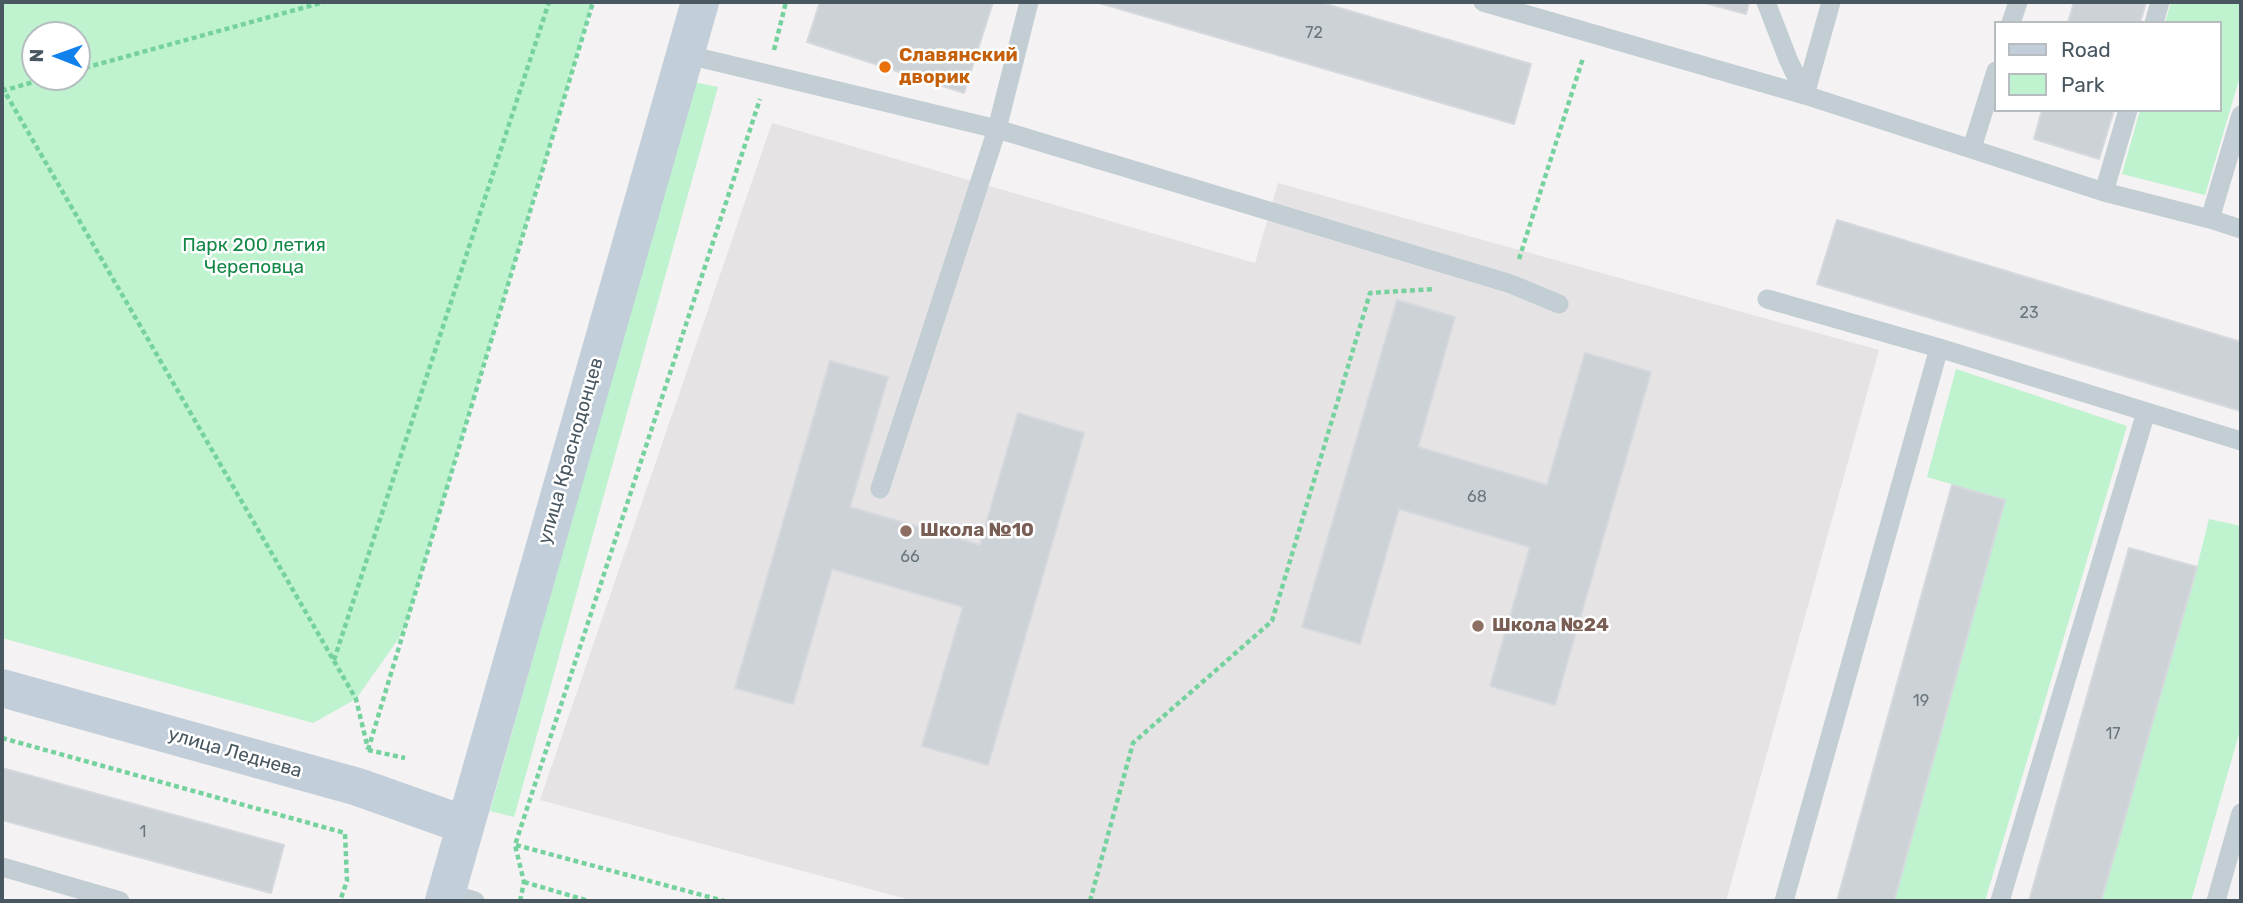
<!DOCTYPE html>
<meta charset="utf-8">
<style>
body{margin:0}
#map{position:relative;width:2243px;height:903px;overflow:hidden;background:#f4f2f2;font-family:Rubik,sans-serif}
canvas{display:block}
.frame{position:absolute;inset:0;border:4px solid #485760;pointer-events:none}
.legend{position:absolute;left:1994px;top:21px;width:228px;height:91px;box-sizing:border-box;background:#fff;border:2px solid #b6bcbf;margin:0;padding:9px 12px;list-style:none;font-size:21px;color:#485760}
.legend li{display:flex;align-items:center;gap:14px;height:35px}
.legend b{width:35px;border:2px solid #b6bcbf}
.north{position:absolute;left:21px;top:21px;width:70px;height:70px;box-sizing:border-box;background:#fff;border:2px solid #b6bcbf;border-radius:50%;rotate:271deg;font-size:19px;font-weight:700;line-height:28px;text-align:center;color:#485760}
.north::after{content:'';display:block;margin:auto;width:24px;height:32px;background:#1181ee;clip-path:polygon(50% 0,100% 100%,50% 72%,0 100%)}
</style>
<div id="map">
<canvas width="2243" height="903"></canvas>
<div class="frame"></div>
<ul class="legend">
<li><b style="height:9px;background:#c2ced9"></b>Road</li>
<li><b style="height:19px;background:#bff2cf"></b>Park</li>
</ul>
<div class="north">N</div>
</div>
<script>
const ctx = document.querySelector('canvas').getContext('2d');
ctx.lineJoin = 'round';
function paint(path, color) { ctx.fillStyle = color; ctx.fill(path, 'evenodd'); }
const shape = rows => new Path2D(rows.map(r => 'M' + r).join(''));
function trace(path, color, width, dash) { ctx.strokeStyle = color; ctx.lineWidth = width; ctx.lineCap = dash ? 'butt' : 'round'; ctx.setLineDash(dash || []); ctx.stroke(path); }
function drawText(font, color, halo, rows, align = 'center') {
  ctx.font = font + ' Rubik,sans-serif'; ctx.lineWidth = 5; ctx.setLineDash([]); ctx.textBaseline = 'middle'; ctx.strokeStyle = halo; ctx.fillStyle = color; for (const [text, x, y, turn = 0] of rows) {
    ctx.save(); ctx.translate(x, y); ctx.rotate((+turn || 0) * Math.PI / 180); ctx.textAlign = isNaN(turn) ? turn : align; if (halo) ctx.strokeText(text, 0, 0); ctx.fillText(text, 0, 0); ctx.restore();
  }
}
paint(shape([
 [772,123,1255,263,1278,183,1879,350,1726,901,914,901,540,800]
]), '#e5e3e4');
paint(shape([
 [2,2,593,2,404,631,356,699,313,723,2,638],
 [35,35,77,35,77,77,35,77],
 [2171,2,2241,2,2241,73,2205,195,2122,174,2140,110,2220,110,2220,23,2165,23],
 [694,82,718,87,514,817,490,811],
 [1956,369,2127,426,1985,901,1894,901,2005,500,1927,477],
 [2209,519,2241,526,2241,727,2191,901,2101,901,2197,567]
]), '#bff2cf');
const building = shape([
 [820,2,993,2,964,93,807,42,820,2],
 [1096,2,1319,2,1531,64,1514,124,1096,2],
 [1702,2,1749,2,1746,14,1702,2],
 [2074,2,2146,2,2140,23,2068,23,2074,2],
 [2042,110,2114,110,2099,159,2034,139,2042,110],
 [1837,220,2241,342,2241,411,1817,284,1837,220],
 [1397,300,1455,317,1418,447,1547,485,1585,353,1651,372,1555,705,1490,686,1530,547,1399,509,1360,644,1302,627,1397,300],
 [830,361,888,377,850,507,980,545,1018,413,1084,433,988,765,922,746,963,607,832,569,793,704,735,688,830,361],
 [1952,485,2005,500,1894,901,1837,901,1952,485],
 [2129,548,2197,567,2101,901,2029,901,2129,548],
 [2,768,284,845,271,893,2,820,2,768]
]);
paint(building, '#cdd2d6');
trace(building, '#d5d8dd', 2);
trace(shape([
 [774,50,786,2],
 [77,70,324,2],
 [2,87,356,699,368,749],
 [2,91,51,77],
 [1519,259,1583,58],
 [334,660,549,2],
 [2,738,345,833,347,881,340,901],
 [368,750,593,2],
 [368,750,405,758],
 [516,845,724,901],
 [524,882,589,901],
 [520,901,524,882,515,845,760,99],
 [1090,901,1133,743,1272,621,1370,293,1434,289]
]), '#75d29e', 4.5, [5, 3.5]);
trace(shape([
 [1483,2,1805,95,2104,192,2210,219,2241,229],
 [1766,2,1788,59,1805,95],
 [2011,23,2018,2],
 [2154,23,2160,2],
 [684,54,997,129,1029,2],
 [1805,95,1831,2],
 [1972,148,1996,71],
 [2104,192,2128,110],
 [2210,219,2241,115],
 [1767,299,1939,348,2241,441],
 [880,489,997,129,1511,284,1559,304],
 [2,867,120,901],
 [446,892,475,901],
 [1784,901,1939,348],
 [2000,901,2146,412],
 [2216,901,2241,813]
]), '#c2cdd4', 19);
trace(shape([
 [2,688,358,787,465,825],
 [444,901,700,2]
]), '#c2ced9', 38);
for (const [x, y, r, color] of [
 [885,67,7,"#e8710a"],
 [906,531,7,"#8d6e63"],
 [1478,626,7,"#8d6e63"]
]) { const dot = new Path2D(); dot.arc(x, y, r, 0, 2 * Math.PI); ctx.fillStyle = color; ctx.fill(dot); trace(dot, '#fff', 2.5); }
drawText('16px', '#69767e', null, [
 ["72",1314,33],
 ["23",2029,313],
 ["68",1477,497],
 ["66",910,557],
 ["19",1921,701],
 ["17",2113,734],
 ["1",143,832]
]);
drawText('bold 19px', '#c56008', '#fff', [
 ["Славянский",899,56],
 ["дворик",899,78]
], 'left');
drawText('19px', '#138745', '#fff', [
 ["Парк 200 летия",254,246],
 ["Череповца",254,268]
]);
drawText('19px', '#485760', '#fff', [
 ["улица Краснодонцев",571,451,-74],
 ["улица Леднева",235,753,16]
]);
drawText('bold 19px', '#785e54', '#fff', [
 ["Школа №10",920,531],
 ["Школа №24",1492,626]
], 'left');
</script>
